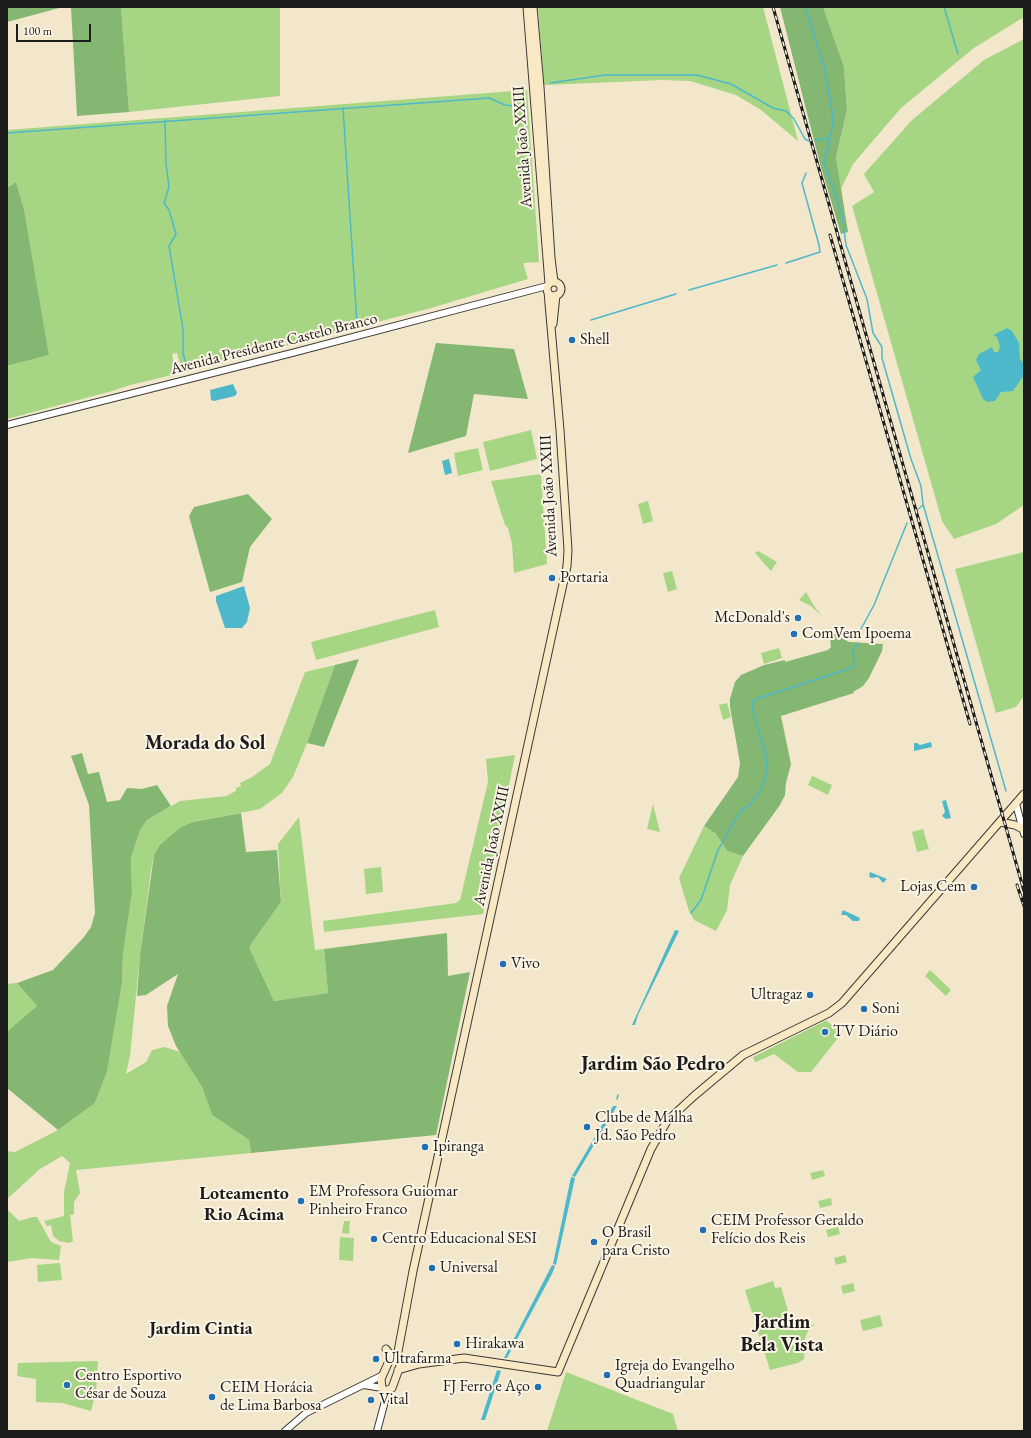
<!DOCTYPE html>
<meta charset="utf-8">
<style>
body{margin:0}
#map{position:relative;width:1031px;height:1438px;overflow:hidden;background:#f2e7cb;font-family:"EB Garamond",serif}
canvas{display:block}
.frame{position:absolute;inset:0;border:8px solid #1c1c1c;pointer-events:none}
.scale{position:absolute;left:16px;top:24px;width:75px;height:18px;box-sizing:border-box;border:2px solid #1c1c1c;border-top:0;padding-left:5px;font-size:12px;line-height:14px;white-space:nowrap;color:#1c1c1c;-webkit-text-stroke:3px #fcf5e5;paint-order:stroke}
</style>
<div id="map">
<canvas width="1031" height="1438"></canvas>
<div class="frame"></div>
<div class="scale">100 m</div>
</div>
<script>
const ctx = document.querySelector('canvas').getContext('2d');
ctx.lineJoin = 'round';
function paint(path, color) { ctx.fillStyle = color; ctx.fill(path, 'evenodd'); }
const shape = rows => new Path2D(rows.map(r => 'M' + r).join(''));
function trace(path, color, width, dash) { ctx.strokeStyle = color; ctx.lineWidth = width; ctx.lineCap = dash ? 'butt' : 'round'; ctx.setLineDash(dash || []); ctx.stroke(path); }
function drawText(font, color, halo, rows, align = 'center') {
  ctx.font = font + ' "EB Garamond",serif'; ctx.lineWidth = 4; ctx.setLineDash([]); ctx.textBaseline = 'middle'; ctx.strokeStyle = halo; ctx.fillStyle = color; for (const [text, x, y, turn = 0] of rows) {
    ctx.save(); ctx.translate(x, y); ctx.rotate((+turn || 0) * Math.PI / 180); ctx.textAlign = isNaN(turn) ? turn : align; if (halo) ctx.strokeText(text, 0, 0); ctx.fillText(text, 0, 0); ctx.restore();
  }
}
paint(shape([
 [121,7,280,7,280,96,129,112],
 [538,7,763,7,798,141,761,110,736,95,690,81,663,80,544,85],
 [823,7,1024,7,1024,17,974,48,901,108,853,164,841,189,836,157,847,110,844,67],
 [1024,39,1024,505,996,524,954,539,942,521,852,206,874,192,864,174,912,120,984,60],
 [527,90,539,262,523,263,528,279,431,308,182,373,177,353,172,354,176,374,130,385,112,391,7,419,7,366,49,355,24,209,16,182,7,188,7,130],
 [531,430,537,459,490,471,483,442],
 [478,448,483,470,458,476,454,453],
 [541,474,547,564,514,573,512,544,508,528,505,525,491,481],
 [648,501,653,521,643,524,638,504],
 [758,551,777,562,771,571,755,553],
 [1024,552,1024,696,1016,707,996,713,955,569],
 [672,571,677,589,668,592,663,573],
 [806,592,814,606,822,616,811,606,799,600],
 [435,610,439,627,316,660,311,642],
 [779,648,782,658,764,664,761,653],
 [335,665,307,743,293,777,282,793,260,809,193,822,181,827,154,855,151,870,140,955,130,1056,126,1074,146,1062,152,1050,165,1047,180,1052,202,1087,212,1115,249,1140,251,1153,76,1170,80,1193,74,1202,74,1214,70,1215,73,1241,69,1243,59,1241,53,1236,51,1225,47,1226,44,1221,64,1216,64,1192,70,1163,62,1156,40,1169,7,1199,7,1151,15,1152,58,1130,95,1103,107,1072,122,983,123,954,132,893,131,858,140,830,147,820,180,801,226,796,236,791,236,788,241,786,240,783,252,777,270,764,305,672],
 [727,703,731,717,723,720,719,705],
 [515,755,483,914,324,932,323,921,456,903,460,900,488,782,486,759],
 [812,776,832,785,828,795,808,785],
 [653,804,660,832,647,829],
 [299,817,315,950,324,949,328,993,274,1001,249,947,281,902,278,844],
 [704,826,716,834,727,851,743,856,730,885,727,910,716,931,694,920,689,911,679,878],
 [923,829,929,849,917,852,912,832],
 [381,867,383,892,366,894,364,869],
 [930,970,951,990,946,996,925,976],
 [17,983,37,1006,10,1030,7,1036,7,984],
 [825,1021,827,1021,842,1033,811,1072,798,1072,774,1054,756,1062,754,1060,753,1057],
 [823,1170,825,1176,812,1180,810,1173],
 [831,1198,832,1205,820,1208,818,1201],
 [7,1209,19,1221,33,1217,37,1217,51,1242,61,1246,59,1260,32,1258,7,1262],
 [344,1221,350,1221,349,1234,342,1233],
 [838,1227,840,1234,828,1237,826,1230],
 [340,1237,354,1238,353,1261,339,1260],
 [845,1255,847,1262,836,1265,834,1258],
 [60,1263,62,1280,38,1282,37,1265],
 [773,1281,775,1288,781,1287,794,1331,815,1324,808,1331,805,1338,804,1359,798,1363,770,1370,745,1290],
 [853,1283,855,1291,843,1294,841,1286],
 [880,1315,883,1326,863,1331,860,1320],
 [98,1361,96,1391,91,1411,62,1403,36,1402,36,1379,17,1376,18,1363],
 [566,1372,673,1414,678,1431,547,1431]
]), '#a6d684');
paint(shape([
 [7,7,63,7,7,22],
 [71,7,121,7,129,112,77,116],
 [780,7,823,7,844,67,847,110,836,157,848,232,841,234,820,164],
 [16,182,24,209,49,355,7,366,7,188],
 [436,343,514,349,528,399,474,394,466,436,408,453],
 [248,494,272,519,250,547,242,582,210,592,189,516,194,507],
 [833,633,849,642,883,644,882,651,869,678,863,686,853,692,854,693,781,716,791,764,786,783,785,795,780,805,743,856,727,851,716,834,704,826,738,777,740,763,730,707,730,699,735,682,741,675,764,665,785,660,785,662,828,650,831,647,830,638],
 [359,659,324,747,307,743,335,665],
 [82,753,88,774,99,772,107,802,120,800,127,788,142,789,157,785,171,806,147,820,140,830,131,858,132,893,123,954,122,983,107,1072,95,1103,58,1130,7,1088,7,1036,9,1030,37,1006,17,983,53,970,84,937,91,927,95,913,89,805,71,756],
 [241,813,246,852,277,850,281,902,249,947,274,1001,328,993,324,949,447,933,448,976,470,972,436,1135,251,1153,249,1140,212,1115,202,1087,176,1046,168,1026,167,1006,178,974,146,995,137,996,140,955,154,855,160,845,181,827,193,822]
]), '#84b772');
paint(shape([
 [1007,328,1012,331,1019,343,1020,359,1024,364,1024,375,1013,391,1001,392,995,401,987,402,983,399,973,377,981,370,976,360,979,354,992,347,994,352,998,352,1000,347,997,337,993,335],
 [233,384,237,393,235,396,214,401,211,400,210,390],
 [449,459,452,473,445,475,442,461],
 [244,586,250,608,247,622,242,628,225,628,216,601,216,596],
 [931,742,932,747,914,751,914,743,917,743,920,745],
 [946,800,951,818,946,819,942,816,945,812,942,801],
 [870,872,887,879,883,883,878,877,871,878,869,876],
 [843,910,860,918,859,921,853,921,846,915,841,915],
 [675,930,679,931,638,1015,635,1025,632,1025],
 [613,1106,617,1106,575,1177,572,1176],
 [571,1177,575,1178,556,1265,553,1264],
 [552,1265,555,1266,552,1274,507,1358,504,1358],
 [497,1370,501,1371,485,1420,481,1420]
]), '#4eb8cb');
trace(shape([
 [805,7,824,67,832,111,833,124,824,162,842,215,846,245,867,299,873,333,882,347,882,358,911,459,921,486,923,504,1006,791],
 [944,7,958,54],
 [550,83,605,75,697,75,731,84,773,108,786,111,794,119,805,139,809,141],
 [343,108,357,324],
 [165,120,166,164,169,187,164,203,169,210,176,234,169,246,183,329,183,353,187,368],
 [7,133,489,98,505,105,527,107],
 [815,140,830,138],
 [786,263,820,252,819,245,802,183,806,173],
 [689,290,777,265],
 [591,320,676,294],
 [917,510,923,505],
 [861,629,874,605,907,523],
 [691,913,701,900,718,850,734,822,742,810,749,806,761,790,766,773,767,761,752,707,753,702,756,699,851,668,854,664,853,650,858,643],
 [617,1099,618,1095]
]), '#4eb8cb', 1.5);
const tertiary = shape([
 [7,425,292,353,547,286],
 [1016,804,1024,834],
 [364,1385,382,1388],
 [285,1431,306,1413,383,1375],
 [377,1431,388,1390]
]);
const secondary = shape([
 [527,7,549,284],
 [533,7,540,87,551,258,554,282],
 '547 289a7 7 0 1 1 14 0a7 7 0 1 1-14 0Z',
 [553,324,556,295],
 [1000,822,1015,825,1023,829],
 [386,1349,392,1357],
 [394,1356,399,1358,400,1366,392,1388,386,1391,382,1388,381,1379,390,1359,394,1356],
 [397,1357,413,1271,567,566,568,550,560,430,548,292],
 [398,1370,419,1364,464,1358,558,1372,651,1149,667,1121,694,1096,743,1055,829,1013,842,1003,1024,794]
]);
trace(tertiary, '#3c3a36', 8);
trace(secondary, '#3c3a36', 9);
trace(tertiary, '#fff', 6);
trace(secondary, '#f8e8c3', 7);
const rail = shape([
 [773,7,1024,891],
 [830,235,970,724],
 [1017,885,1024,906]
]);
trace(rail, '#1c1c1c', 3);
trace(rail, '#fcf5e5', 1.5, [4.5]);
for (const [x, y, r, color] of [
 [572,340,4,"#1f6fb2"],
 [552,578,4,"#1f6fb2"],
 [798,618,4,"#1f6fb2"],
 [794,634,4,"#1f6fb2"],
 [974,887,4,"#1f6fb2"],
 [503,964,4,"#1f6fb2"],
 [810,995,4,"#1f6fb2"],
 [864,1009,4,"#1f6fb2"],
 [825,1032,4,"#1f6fb2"],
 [587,1127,4,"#1f6fb2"],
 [425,1147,4,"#1f6fb2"],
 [301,1201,4,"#1f6fb2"],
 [703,1230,4,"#1f6fb2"],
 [374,1239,4,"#1f6fb2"],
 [594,1242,4,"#1f6fb2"],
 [432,1268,4,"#1f6fb2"],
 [457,1344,4,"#1f6fb2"],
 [376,1359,4,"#1f6fb2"],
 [607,1375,4,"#1f6fb2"],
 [67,1385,4,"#1f6fb2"],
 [538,1387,4,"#1f6fb2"],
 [212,1397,4,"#1f6fb2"],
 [371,1400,4,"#1f6fb2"]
]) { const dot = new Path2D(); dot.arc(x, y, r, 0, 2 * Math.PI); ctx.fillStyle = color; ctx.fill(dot); trace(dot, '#fcf5e5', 1.5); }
drawText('16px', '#1c1c1c', '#fcf5e5', [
 ["Avenida João XXIII",523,147,-94],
 ["Avenida Presidente Castelo Branco",274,344,-14],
 ["Avenida João XXIII",549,496,-93],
 ["Avenida João XXIII",492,846,-78]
]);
drawText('16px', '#1c1c1c', '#fcf5e5', [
 ["Shell",580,340],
 ["Portaria",560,578],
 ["McDonald's",790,618,"right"],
 ["ComVem Ipoema",802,634],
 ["Lojas Cem",966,887,"right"],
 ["Vivo",511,964],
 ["Ultragaz",802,995,"right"],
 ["Soni",872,1009],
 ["TV Diário",833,1032],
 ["Clube de Malha",595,1118],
 ["Jd. São Pedro",595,1136],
 ["Ipiranga",433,1147],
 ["EM Professora Guiomar",309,1192],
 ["Pinheiro Franco",309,1210],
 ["CEIM Professor Geraldo",711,1221],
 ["Felício dos Reis",711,1239],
 ["O Brasil",602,1233],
 ["para Cristo",602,1251],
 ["Centro Educacional SESI",382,1239],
 ["Universal",440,1268],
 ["Hirakawa",465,1344],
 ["Ultrafarma",384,1359],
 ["Igreja do Evangelho",615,1366],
 ["Quadriangular",615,1384],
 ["Centro Esportivo",75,1376],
 ["César de Souza",75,1394],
 ["FJ Ferro e Aço",530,1387,"right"],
 ["CEIM Horácia",220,1388],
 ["de Lima Barbosa",220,1406],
 ["Vital",379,1400]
], 'left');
drawText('bold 18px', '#1c1c1c', '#fcf5e5', [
 ["Loteamento",244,1194],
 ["Rio Acima",244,1215],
 ["Jardim Cintia",201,1329]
]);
drawText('bold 20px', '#1c1c1c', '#fcf5e5', [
 ["Morada do Sol",205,744],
 ["Jardim São Pedro",653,1065],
 ["Jardim",782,1323],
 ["Bela Vista",782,1346]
]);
</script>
